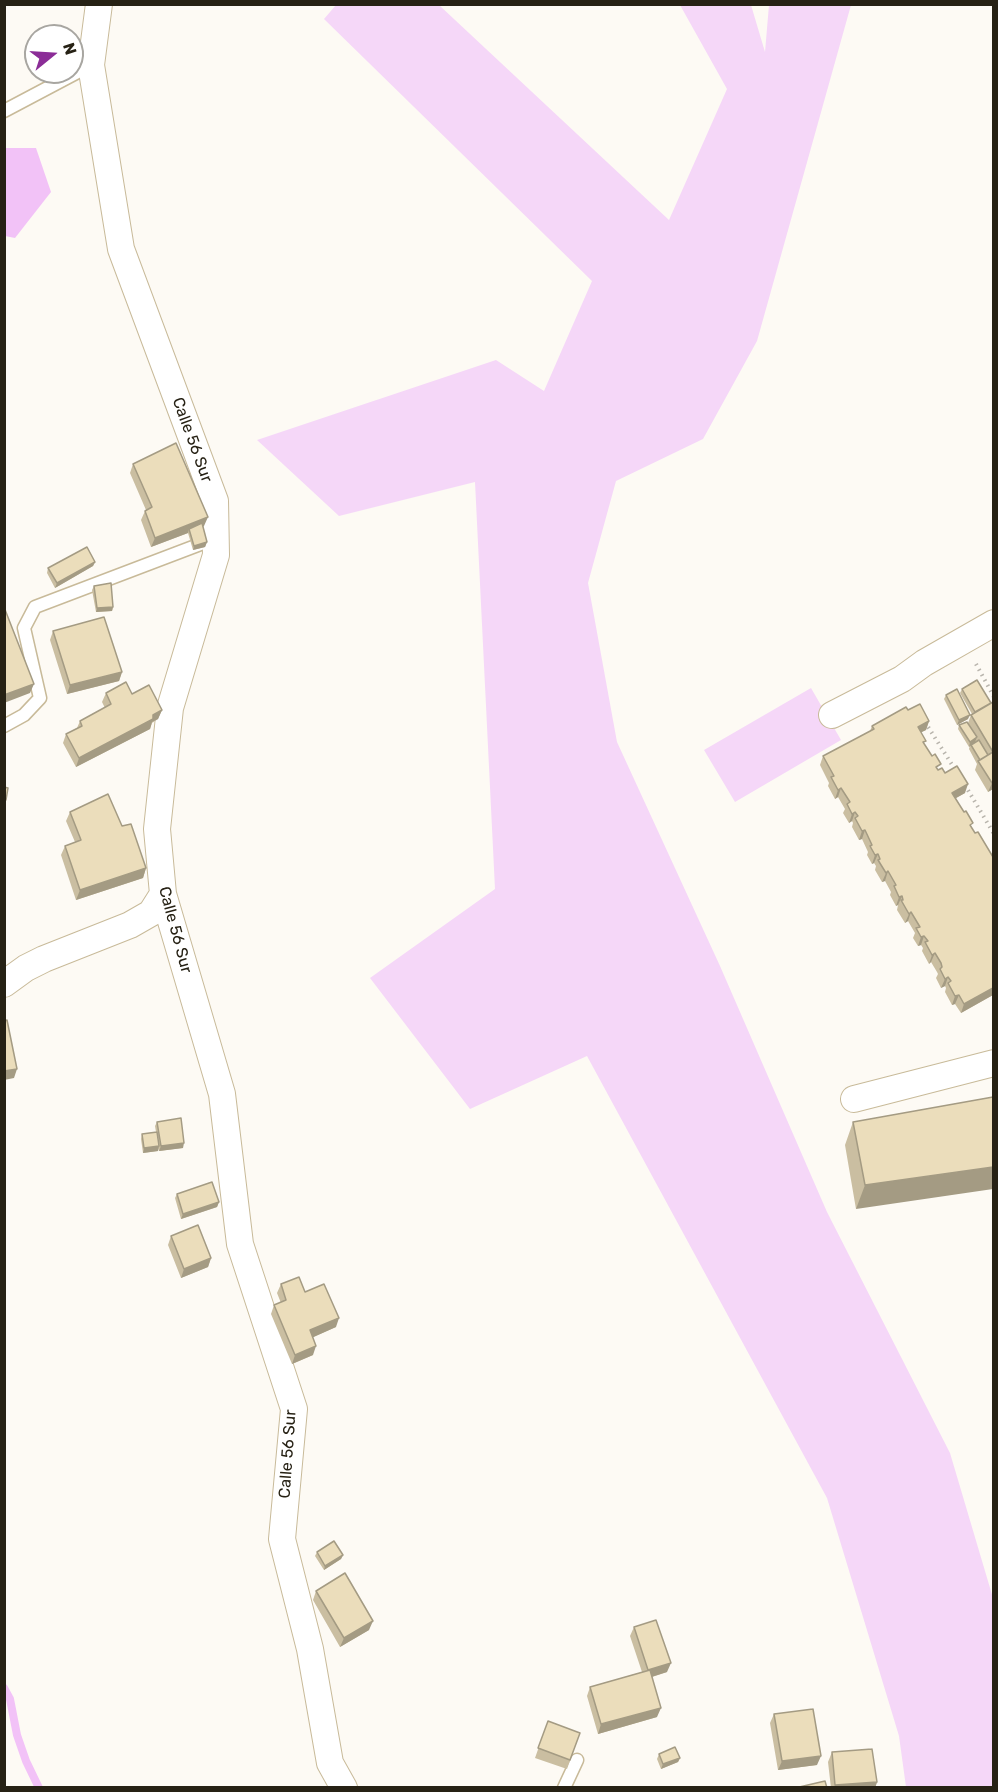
<!DOCTYPE html>
<style>
body{margin:0}
#map{position:relative;width:998px;height:1792px;overflow:hidden;background:#fdfaf4;font-family:Rubik,sans-serif}
canvas{display:block}
.frame{position:absolute;inset:0;border:6px solid #262114;pointer-events:none}
.north{position:absolute;left:24px;top:24px;width:60px;height:60px;box-sizing:border-box;background:#fff;border:2px solid #a8a6a1;border-radius:50%;rotate:72deg;font-size:16px;font-weight:700;line-height:24px;text-align:center;color:#262114}
.north::after{content:'';display:block;margin:auto;width:21px;height:27px;background:#8b2d97;clip-path:polygon(50% 0,100% 100%,50% 72%,0 100%)}
</style>
<div id="map">
<canvas width="998" height="1792"></canvas>
<div class="frame"></div>
<div class="north">N</div>
</div>
<script>
const ctx = document.querySelector('canvas').getContext('2d');
ctx.lineJoin = 'round';
function paint(path, color) { ctx.fillStyle = color; ctx.fill(path, 'evenodd'); }
const shape = rows => new Path2D(rows.map(r => 'M' + r).join(''));
function trace(path, color, width, dash) { ctx.strokeStyle = color; ctx.lineWidth = width; ctx.lineCap = dash ? 'butt' : 'round'; ctx.setLineDash(dash || []); ctx.stroke(path); }
function drawText(font, color, halo, rows, align = 'center') {
  ctx.font = font + ' Rubik,sans-serif'; ctx.lineWidth = 4.5; ctx.setLineDash([]); ctx.textBaseline = 'middle'; ctx.strokeStyle = halo; ctx.fillStyle = color; for (const [text, x, y, turn = 0] of rows) {
    ctx.save(); ctx.translate(x, y); ctx.rotate((+turn || 0) * Math.PI / 180); ctx.textAlign = isNaN(turn) ? turn : align; if (halo) ctx.strokeText(text, 0, 0); ctx.fillText(text, 0, 0); ctx.restore();
  }
}
paint(shape([
 [336,5,439,5,669,220,727,89,680,5,751,5,765,52,769,5,851,5,757,341,703,439,616,481,588,583,617,742,720,966,827,1212,950,1453,993,1598,993,1787,906,1787,899,1736,827,1498,587,1056,470,1109,370,978,495,889,475,482,339,516,257,440,496,360,544,391,592,281,324,19],
 [811,688,841,740,735,802,704,750]
]), '#f5d7f8');
paint(shape([
 [5,148,36,148,51,192,15,238,5,236]
]), '#f2c2f7');
trace(shape([
 [4,1688,10,1699,17,1735,26,1761,39,1788]
]), '#f2c2f7', 8);
const service = shape([
 [4,111,91,65],
 [4,726,24,715,40,698,24,628,35,607,206,542],
 [564,1788,577,1760]
]);
const minor = shape([
 [99,4,91,65,121,249,215,501,216,555,170,708,157,829,163,894,222,1094,240,1244,294,1409,282,1539,310,1649,330,1763,344,1788],
 [832,715,902,679,924,663,994,623],
 [4,984,26,968,44,959,130,925,151,913,163,894],
 [854,1099,994,1063]
]);
trace(service, '#c8ba99', 15);
trace(minor, '#c8ba99', 28);
trace(shape([
 [976,664,994,697],
 [925,722,956,771],
 [965,785,994,834]
]), '#b9b5ad', 4, [1.5, 4.5]);
trace(service, '#fff', 12);
trace(minor, '#fff', 26);
paint(shape([
 [133,464,204,526,203,527,207,542,205,547,193,550,188,533,151,547,141,520,145,511,146,510,130,473],
 [95,562,93,566,55,588,47,573,48,568],
 [94,586,113,607,112,611,96,612,92,590],
 [53,631,122,672,119,681,67,694,50,640],
 [962,689,991,703,993,702,993,789,988,792,975,770,977,764,969,749,970,745,969,747,958,729,959,725,968,723,971,715,972,714,960,693],
 [106,693,132,694,162,710,158,719,152,723,150,729,76,767,63,743,66,734,77,728,80,721,105,708,102,702],
 [946,695,968,719,957,725,944,699],
 [908,710,929,721,926,730,921,732,924,744,938,770,945,773,965,793,956,798,972,828,993,995,961,1013,955,1004,952,1005,945,992,946,988,945,986,941,988,936,978,938,974,937,972,931,962,929,964,922,951,923,948,921,945,918,946,913,938,915,933,908,921,905,923,897,910,898,905,896,906,890,895,891,892,885,881,882,882,875,870,876,866,874,863,872,864,867,855,868,852,862,839,859,840,852,827,853,823,852,821,849,823,843,813,845,809,838,797,835,799,828,786,829,783,820,765,823,756,870,731,872,726],
 [70,812,122,826,146,868,143,878,76,900,61,855,65,846,75,842,66,821],
 [993,1097,856,1209,845,1145,853,1122],
 [157,1122,183,1148,159,1151,159,1148,158,1151,143,1153,141,1139,142,1134,156,1132,155,1126],
 [177,1194,219,1202,217,1207,181,1219,175,1198],
 [171,1236,211,1258,208,1267,181,1278,168,1245],
 [281,1284,305,1292,336,1327,313,1337,313,1355,292,1364,271,1314,274,1305,281,1303,277,1293],
 [317,1552,343,1555,341,1559,324,1570,315,1556],
 [316,1591,369,1630,340,1647,313,1600],
 [634,1627,667,1672,652,1677,657,1717,598,1734,587,1696,590,1687,642,1672,630,1636],
 [774,1714,817,1765,778,1770,770,1723],
 [548,1721,580,1733,567,1769,535,1758],
 [832,1752,877,1782,875,1788,831,1788,828,1762],
 [659,1754,680,1758,678,1762,661,1769,657,1759]
]), '#cabea1');
paint(shape([
 [208,517,204,526,190,532,189,529,188,533,151,547,155,538],
 [207,542,205,547,193,550,194,546],
 [95,562,93,566,55,588,57,583],
 [113,607,112,611,96,612,97,608],
 [122,672,119,681,67,694,70,685],
 [34,684,30,693,4,703,4,695],
 [162,710,158,719,152,722,150,729,76,767,79,758],
 [970,715,968,719,957,725,959,720],
 [929,721,926,730,914,736,918,727],
 [977,737,975,742,969,747,970,742],
 [993,782,993,789,988,792,992,783],
 [968,784,965,793,949,802,952,793],
 [841,788,838,797,835,799,838,790],
 [855,812,852,821,849,823,852,814],
 [865,830,862,839,859,840,862,831],
 [878,854,874,863,872,864,875,855],
 [146,868,143,878,76,900,80,890],
 [888,871,885,881,882,882,886,873],
 [902,896,898,905,896,906,899,897],
 [911,912,908,921,905,923,909,914],
 [924,936,921,945,918,946,921,937],
 [935,953,931,962,929,964,932,955],
 [948,977,945,986,941,988,945,979],
 [993,988,993,995,961,1013,964,1004],
 [959,995,955,1004,952,1005,955,996],
 [17,1069,14,1078,4,1080,4,1071],
 [184,1143,183,1148,159,1151,161,1146],
 [159,1146,158,1151,143,1153,144,1148],
 [993,1167,993,1189,856,1209,865,1185],
 [219,1202,217,1207,181,1219,183,1214],
 [211,1258,208,1267,181,1278,184,1269],
 [339,1318,336,1327,307,1340,310,1330],
 [316,1346,313,1355,292,1364,295,1355],
 [343,1555,341,1559,324,1570,325,1566],
 [373,1621,369,1630,340,1647,344,1638],
 [671,1663,667,1672,645,1679,648,1670],
 [661,1708,657,1717,598,1734,601,1724],
 [821,1756,817,1765,778,1770,782,1761],
 [680,1758,678,1762,661,1769,663,1764],
 [877,1782,875,1788,834,1788,835,1785]
]), '#a49b83');
const building = shape([
 [176,443,208,517,155,538,145,511,152,507,133,464,176,443],
 [202,523,207,542,194,546,189,529,202,523],
 [87,547,95,562,57,583,48,568,87,547],
 [111,583,113,607,97,608,94,586,111,583],
 [4,607,34,684,4,695,4,607],
 [104,617,122,672,70,685,53,631,104,617],
 [977,680,991,703,975,712,962,689,977,680],
 [126,682,132,694,149,685,162,710,153,715,153,719,79,758,66,734,82,726,80,721,111,704,106,693,126,682],
 [957,689,970,715,959,720,946,695,957,689],
 [993,702,993,782,992,783,978,761,993,752,971,715,993,702],
 [920,704,929,721,918,727,926,741,923,742,932,756,935,754,941,764,936,767,938,770,942,768,945,773,957,766,968,784,952,793,964,812,966,811,973,823,970,825,975,833,978,832,993,857,993,988,964,1004,959,995,955,996,948,983,951,981,948,977,945,979,940,969,942,967,941,963,935,953,932,955,925,942,928,941,924,936,921,937,916,928,920,927,911,912,909,914,901,900,903,900,902,896,899,897,894,886,896,885,888,871,886,873,878,860,880,859,878,854,875,855,870,846,872,845,865,830,862,831,855,818,858,816,855,812,852,814,847,804,850,802,841,788,838,790,831,777,834,776,823,756,874,729,872,726,906,707,908,710,920,704],
 [967,722,977,737,970,742,959,725,967,722],
 [979,740,988,755,980,760,971,745,979,740],
 [4,787,8,788,6,800,4,799,4,787],
 [108,794,122,826,131,824,146,868,80,890,65,846,81,840,70,812,108,794],
 [7,1020,17,1069,4,1071,4,1021,7,1020],
 [993,1097,993,1167,865,1185,853,1122,993,1097],
 [181,1118,184,1143,161,1146,157,1122,181,1118],
 [157,1132,159,1146,144,1148,142,1134,157,1132],
 [212,1182,219,1202,183,1214,177,1194,212,1182],
 [198,1225,211,1258,184,1269,171,1236,198,1225],
 [299,1277,305,1292,324,1284,339,1318,310,1330,316,1346,295,1355,274,1305,286,1300,281,1284,299,1277],
 [334,1541,343,1555,325,1566,317,1552,334,1541],
 [345,1573,373,1621,344,1638,316,1591,345,1573],
 [656,1620,671,1663,648,1670,634,1627,656,1620],
 [650,1670,661,1708,601,1724,590,1687,650,1670],
 [813,1709,821,1756,782,1761,774,1714,813,1709],
 [548,1721,580,1733,570,1760,538,1748,548,1721],
 [675,1747,680,1758,663,1764,659,1754,675,1747],
 [872,1749,877,1782,835,1785,832,1752,872,1749],
 [825,1781,827,1788,795,1788,825,1781]
]);
paint(building, '#ebddbb');
trace(building, '#a49b83', 1.5);
drawText('16px', '#262114', '#fff', [
 ["Calle 56 Sur",192,440,70],
 ["Calle 56 Sur",175,930,75],
 ["Calle 56 Sur",288,1454,-86]
]);
</script>
